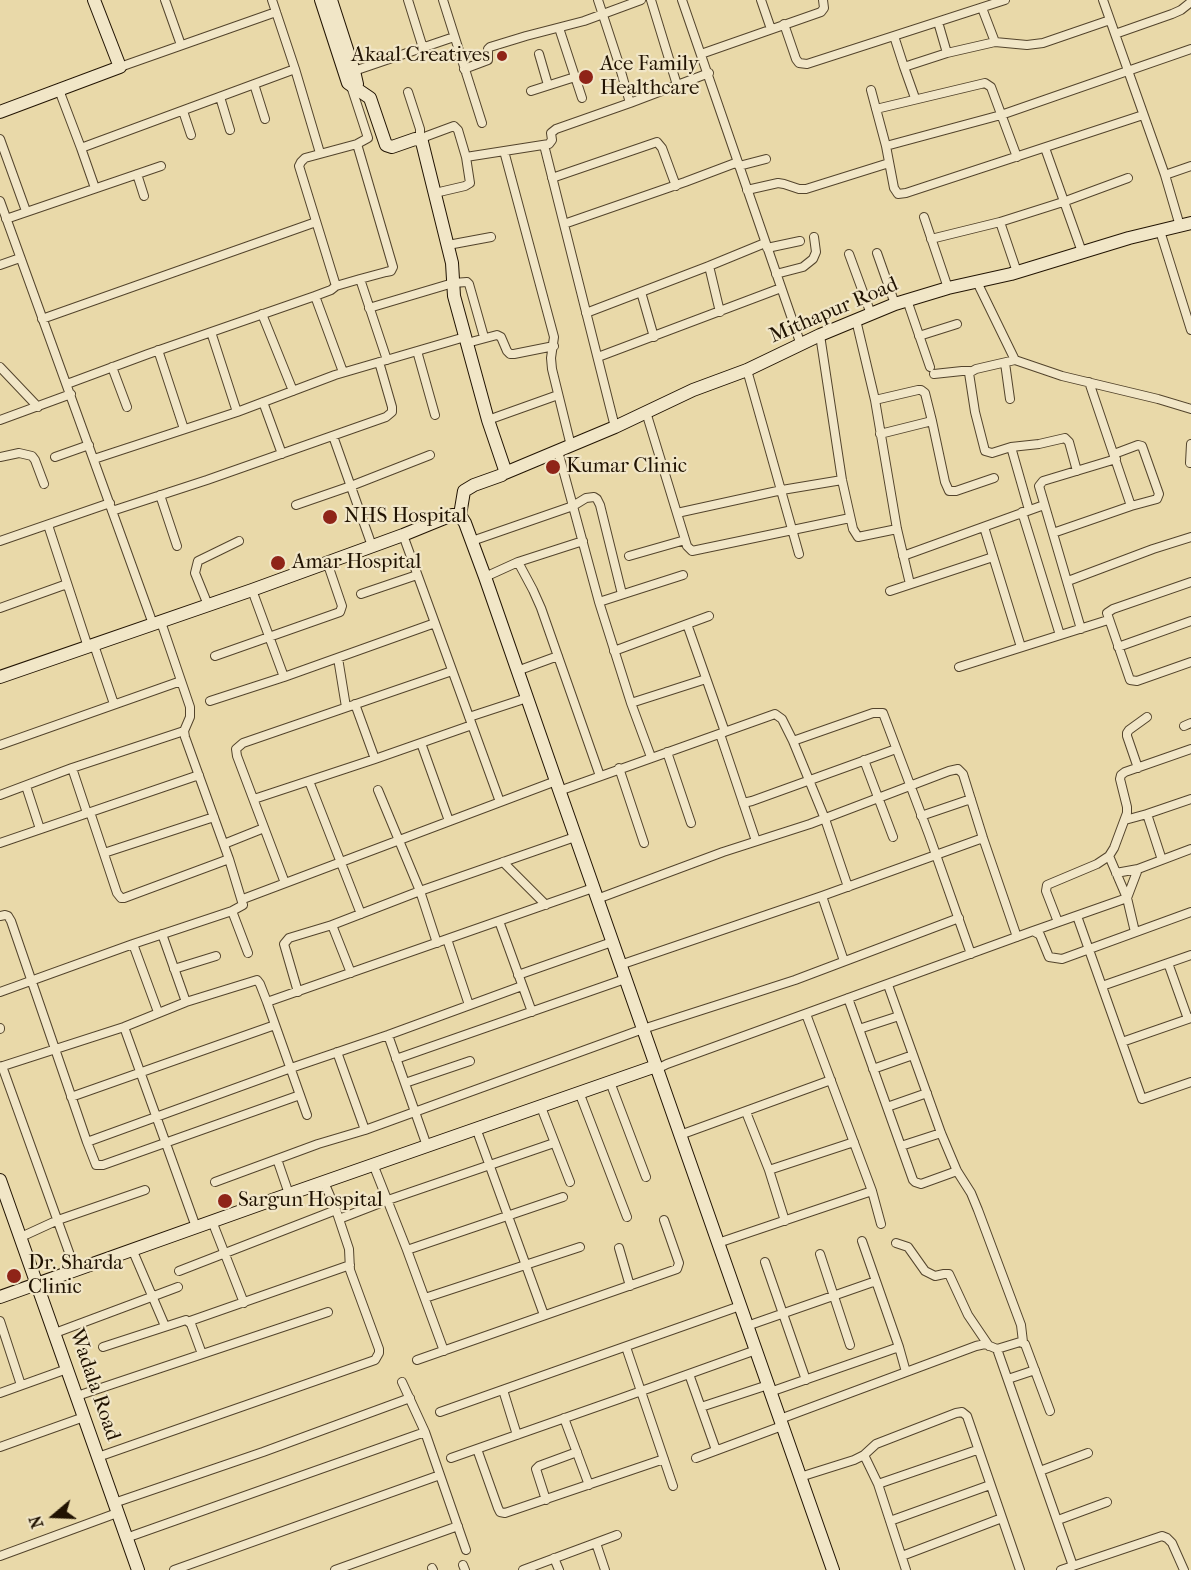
<!DOCTYPE html>
<style>
body{margin:0}
#map{position:relative;width:1191px;height:1570px;overflow:hidden;background:#e9d9a9;font-family:"IM FELL French Canon",serif}
canvas{display:block}
.north{position:absolute;left:24px;top:1486px;width:60px;height:60px;-webkit-text-stroke:4px #f1e6c7;paint-order:stroke;rotate:251deg;font-size:16px;font-weight:700;line-height:24px;text-align:center;color:#211302}
.north::after{content:'';display:block;margin:auto;width:21px;height:27px;background:#211302;clip-path:polygon(50% 0,100% 100%,50% 72%,0 100%)}
</style>
<div id="map">
<canvas width="1191" height="1570"></canvas>
<div class="north">N</div>
</div>
<script>
const ctx = document.querySelector('canvas').getContext('2d');
ctx.lineJoin = 'round';
const shape = rows => new Path2D(rows.map(r => 'M' + r).join(''));
function trace(path, color, width, dash) { ctx.strokeStyle = color; ctx.lineWidth = width; ctx.lineCap = dash ? 'butt' : 'round'; ctx.setLineDash(dash || []); ctx.stroke(path); }
function drawText(font, color, halo, rows, align = 'center') {
  ctx.font = font + ' "IM FELL French Canon",serif'; ctx.lineWidth = 4.5; ctx.setLineDash([]); ctx.textBaseline = 'middle'; ctx.strokeStyle = halo; ctx.fillStyle = color; for (const [text, x, y, turn = 0] of rows) {
    ctx.save(); ctx.translate(x, y); ctx.rotate((+turn || 0) * Math.PI / 180); ctx.textAlign = isNaN(turn) ? turn : align; if (halo) ctx.strokeText(text, 0, 0); ctx.fillText(text, 0, 0); ctx.restore();
  }
}
const street = shape([
 [165,0,181,45],
 [272,0,295,69,320,153],
 [408,0,423,48],
 [443,0,482,123],
 [598,0,618,61,630,103],
 [651,0,677,85],
 [682,0,801,345],
 [761,0,771,29],
 [1103,0,1165,175,1180,226],
 [982,8,995,42],
 [938,22,947,53],
 [784,24,796,59,799,63,807,64,1005,0],
 [559,28,582,98],
 [1115,34,1172,14,1181,10,1191,2],
 [894,36,904,67,947,53,995,42,1027,45,1043,43,1110,20],
 [539,54,548,85],
 [701,54,821,12,824,8,823,0],
 [120,67,276,12],
 [904,67,915,98],
 [464,69,488,60,488,49,490,47,526,36,584,21,641,0],
 [354,71,454,37],
 [254,84,265,119],
 [59,90,81,148,95,188],
 [871,90,886,146,894,188,898,194,906,193,1143,115],
 [531,91,575,77],
 [408,92,420,129,420,133,418,139],
 [220,97,230,130],
 [876,109,985,83,991,87,1017,157],
 [183,111,191,135],
 [0,139,26,211],
 [421,140,427,136,454,126,458,130,466,157,549,144,552,140,551,133,556,129,630,103,709,73],
 [357,144,393,267,391,271,386,272,360,279,387,360],
 [544,145,615,427],
 [886,146,1001,115,1191,49],
 [81,148,295,69],
 [1045,148,1082,252],
 [504,151,554,337,551,358,552,369,571,446],
 [739,166,766,159],
 [137,174,144,196],
 [1165,175,1191,166],
 [552,178,657,142,662,148,676,186],
 [747,190,778,183,784,184,799,189,806,189,889,163],
 [435,193,465,186,470,183,466,157],
 [0,201,153,624],
 [924,217,948,288],
 [6,219,161,166],
 [1000,222,1063,202,1128,178],
 [564,224,685,182,738,162],
 [1160,231,1191,330],
 [931,239,1000,222,1017,272],
 [448,245,491,237],
 [767,248,800,241],
 [877,253,895,304],
 [849,254,871,314],
 [0,265,20,258],
 [709,266,720,312],
 [776,274,803,267,813,259,816,252,814,237],
 [977,282,1015,360,1062,376,1158,399,1191,409],
 [336,286,299,166,301,162,305,158,357,144,368,138,351,86],
 [641,292,654,337],
 [315,296,331,290,336,286,360,279],
 [907,300,930,367],
 [369,308,453,283,467,282,469,284,484,337],
 [586,313,709,266,765,243],
 [262,314,293,391],
 [42,319,316,222],
 [856,320,875,400,897,529,910,584],
 [211,332,237,412],
 [820,335,842,480,853,529,858,537,897,529],
 [919,336,957,324],
 [467,343,497,335,501,337,507,351,510,354,514,354,554,346],
 [158,350,184,429],
 [417,351,435,415],
 [598,357,781,288],
 [1015,360,976,369,969,373,975,412,985,451,992,453,1011,447,1039,444,1065,438,1069,442,1077,471],
 [1005,363,1010,399],
 [0,367,38,407],
 [112,367,127,407],
 [747,370,799,554],
 [934,374,962,371,970,371],
 [67,384,148,354,315,296,343,372],
 [875,400,918,390,921,390,925,393,932,421,945,482,949,491,956,491,994,478],
 [263,402,282,454],
 [646,412,687,546,692,551,850,518],
 [0,420,71,394],
 [488,420,558,395],
 [880,434,932,421],
 [333,436,372,546],
 [1011,447,1029,510],
 [558,451,599,602,631,703,651,757],
 [1114,454,1138,445,1142,446,1159,494,1157,499,1131,506],
 [0,457,19,453,32,456,35,460,44,484],
 [55,457,89,445],
 [94,459,237,412,335,375,465,337],
 [1190,463,1191,444],
 [160,495,177,546],
 [296,505,351,486,430,455],
 [112,511,207,480,386,417,392,412,392,407,379,362],
 [1022,512,1060,635],
 [677,513,782,490,842,480],
 [48,525,88,647],
 [984,527,1021,647],
 [1053,533,1131,506,1089,382],
 [403,535,500,802],
 [0,541,110,503],
 [472,541,573,506,586,498,594,497,597,499,600,505,622,594],
 [629,556,685,540],
 [903,556,1044,505],
 [518,562,533,590,541,608,600,776],
 [485,577,518,562,583,541],
 [1068,581,1153,549,1191,537],
 [1191,582,1113,609,1107,613,1130,680,1137,681,1191,662],
 [252,590,284,677],
 [890,591,993,557],
 [361,594,417,575],
 [599,602,683,575],
 [208,605,195,573,198,561,239,541],
 [0,608,67,584],
 [687,624,725,732],
 [1081,629,1039,486,1043,481,1116,459],
 [94,645,114,704],
 [1118,647,1191,621],
 [614,651,709,616],
 [215,656,340,612,342,606,327,562],
 [338,658,346,707],
 [959,667,1108,620],
 [517,671,558,656],
 [210,701,284,677,435,623],
 [631,703,706,679],
 [355,704,375,759],
 [469,717,527,698],
 [1184,726,1191,723],
 [720,734,756,841],
 [793,741,873,713,883,713,929,835,971,954],
 [421,743,449,821],
 [0,745,181,681],
 [667,752,691,823],
 [864,760,893,837],
 [72,768,87,813],
 [619,768,644,843],
 [1138,768,1127,736,1127,733,1129,730,1147,717],
 [309,781,361,914],
 [26,786,40,829],
 [378,790,420,891,437,943],
 [559,791,775,714,782,719,793,741,825,819,848,887],
 [0,795,72,768,184,731],
 [254,799,375,759,472,725],
 [743,803,752,801,896,749],
 [90,812,117,893,121,898,124,898,229,859],
 [921,816,971,799],
 [1125,820,1147,814],
 [0,843,199,775],
 [224,844,264,828],
 [104,853,214,817],
 [1109,856,1127,898,1135,932],
 [1162,860,1147,814,1191,799],
 [503,862,546,905],
 [1116,873,1138,869],
 [285,883,237,756,236,749,243,743,452,671],
 [822,896,844,961],
 [243,899,556,781],
 [597,899,723,852,810,824,949,771,958,769,963,774,983,838,1017,937],
 [232,911,248,953],
 [0,916,5,915,8,916,11,921,87,1142,96,1165,103,1165,300,1095],
 [1077,916,1142,1099,1191,1082],
 [499,921,532,1012],
 [1058,922,1046,891,1047,885,1097,864,1109,856,1114,848,1127,813,1127,807,1120,779,1121,775,1125,772,1191,749],
 [332,925,351,973],
 [1033,931,1127,898,1138,869,1191,849],
 [162,934,186,1002],
 [447,939,469,1005],
 [133,944,158,1012],
 [1168,963,1188,1019],
 [620,965,822,896,983,838],
 [174,969,216,956],
 [518,975,612,942],
 [888,985,941,1133,957,1171,971,1193,978,1210,1021,1325,1023,1342],
 [1102,986,1191,955],
 [0,992,133,944,232,911,243,905,229,859,185,737,184,731,190,717,190,707,161,622],
 [298,992,284,944,289,938,332,925,420,891,575,837],
 [848,998,913,1180,915,1182,921,1184,957,1171],
 [267,1002,593,888],
 [806,1014,872,1191,881,1224],
 [124,1027,196,1227],
 [0,1028,0,1029],
 [859,1029,899,1016],
 [388,1035,427,1146],
 [1122,1042,1191,1018],
 [337,1052,365,1130],
 [396,1059,625,979],
 [2,1066,75,1269],
 [0,1067,124,1027,186,1002,257,980,260,984,267,1002,307,1115],
 [657,1069,667,1064,1033,931,1040,935,1049,957,1062,959,1191,912],
 [873,1069,913,1055],
 [610,1082,646,1177],
 [405,1083,470,1061],
 [579,1092,627,1217],
 [71,1097,275,1025],
 [541,1107,570,1182],
 [887,1107,927,1093],
 [746,1112,769,1170,785,1221],
 [476,1128,544,1315],
 [680,1135,831,1080],
 [87,1142,291,1068,388,1035,522,986],
 [901,1146,941,1133],
 [277,1159,289,1194],
 [373,1164,407,1250,444,1351],
 [769,1170,854,1142],
 [215,1182,318,1144,365,1130,643,1029,795,980,959,918],
 [339,1219,388,1200,554,1143],
 [212,1221,244,1303],
 [21,1237,58,1220,145,1190],
 [862,1241,899,1347,906,1372],
 [718,1243,872,1191],
 [896,1243,908,1247,925,1271,935,1276,944,1274,949,1274,968,1315,989,1346],
 [619,1248,630,1286],
 [132,1249,165,1326],
 [407,1250,563,1197],
 [820,1254,850,1345],
 [765,1262,806,1380],
 [179,1271,336,1210],
 [425,1298,580,1247],
 [0,1321,21,1385],
 [190,1321,350,1265],
 [747,1326,876,1281],
 [55,1333,178,1287],
 [103,1347,186,1320,191,1324,202,1354],
 [626,1347,673,1486],
 [997,1349,1020,1342,1025,1344,1050,1411],
 [417,1360,677,1269,679,1263,664,1220],
 [689,1374,716,1450],
 [1008,1379,1035,1370],
 [402,1382,425,1432,466,1550],
 [503,1390,517,1435],
 [770,1392,899,1347],
 [0,1393,67,1369],
 [77,1396,328,1312],
 [701,1407,768,1385],
 [440,1412,740,1306],
 [564,1418,589,1485],
 [780,1419,976,1346,985,1344,997,1349,1073,1566],
 [0,1447,84,1417],
 [477,1449,498,1508,500,1512,505,1513,664,1459],
 [864,1455,878,1484,906,1570],
 [98,1457,375,1360,379,1353,379,1349,350,1270,349,1249,336,1210,324,1182],
 [451,1458,619,1399,756,1350],
 [696,1458,782,1426],
 [1040,1471,1088,1453],
 [800,1477,854,1460,864,1455,876,1444,956,1413,962,1412,967,1416,1020,1570],
 [878,1484,977,1450],
 [546,1500,536,1469,539,1466,577,1452],
 [114,1503,263,1452,410,1398],
 [1058,1520,1107,1502],
 [890,1521,990,1485],
 [126,1538,425,1432],
 [596,1543,605,1570],
 [0,1556,117,1513],
 [902,1556,1002,1518],
 [554,1558,559,1570],
 [463,1565,465,1570],
 [432,1568,433,1570],
 [174,1570,440,1475],
 [335,1570,458,1526],
 [523,1570,617,1535],
 [1061,1570,1162,1536,1167,1538,1172,1543,1184,1570]
]);
const secondary = shape([
 [321,0,348,83,370,98,386,145,392,147,415,139,421,140,422,142,452,263,454,296,488,420,505,470,502,475,474,485,464,491,460,515,465,523,485,577,556,781,833,1570],
 [331,0,354,71,357,84,355,88],
 [0,112,120,67,94,0],
 [505,473,615,427,693,390,747,370,820,335,895,304,948,288,1011,274,1129,238,1191,223],
 [0,677,252,590,403,535,452,515,460,515],
 [0,1180,138,1570],
 [0,1297,275,1199,656,1066]
]);
trace(street, '#53442c', 10);
trace(secondary, '#211302', 14);
trace(street, '#f1e6c7', 8);
trace(secondary, '#f1e6c7', 12);
for (const [x, y, r, color] of [
 [502,56,6,"#8f2418"],
 [586,77,8,"#8f2418"],
 [553,467,8,"#8f2418"],
 [330,517,8,"#8f2418"],
 [278,563,8,"#8f2418"],
 [225,1201,8,"#8f2418"],
 [14,1276,8,"#8f2418"]
]) { const dot = new Path2D(); dot.arc(x, y, r, 0, 2 * Math.PI); ctx.fillStyle = color; ctx.fill(dot); trace(dot, '#f1e6c7', 2); }
drawText('21px', '#211302', '#f1e6c7', [
 ["Akaal Creatives",490,56,"right"],
 ["Ace Family",600,65],
 ["Healthcare",600,89],
 ["Kumar Clinic",566,467],
 ["NHS Hospital",344,517],
 ["Amar Hospital",292,563],
 ["Sargun Hospital",238,1201],
 ["Dr. Sharda",28,1264],
 ["Clinic",28,1288]
], 'left');
drawText('21px', '#211302', '#f1e6c7', [
 ["Mithapur Road",834,311,-23],
 ["Wadala Road",94,1385,71]
]);
</script>
